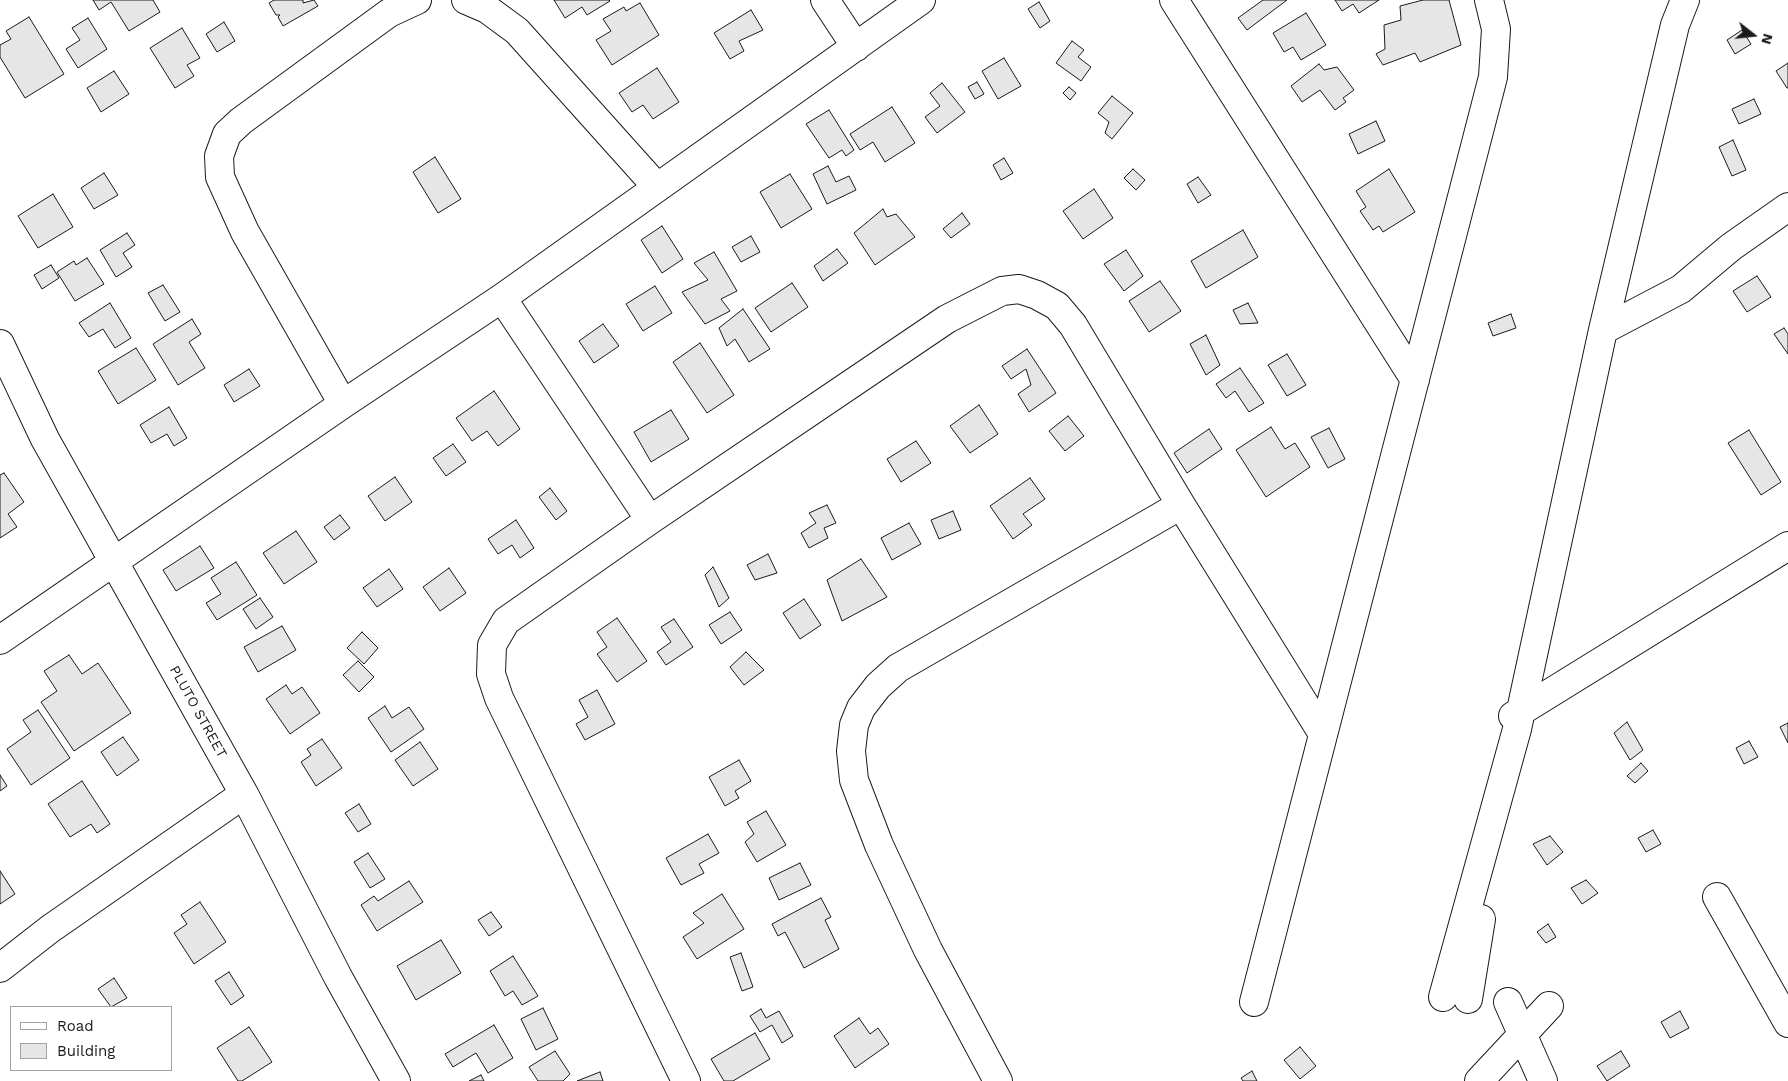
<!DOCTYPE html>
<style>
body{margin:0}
#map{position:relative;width:1788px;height:1081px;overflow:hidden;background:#fff;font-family:"Work Sans",sans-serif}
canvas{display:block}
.legend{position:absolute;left:10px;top:1006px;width:162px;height:65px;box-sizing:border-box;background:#fff;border:1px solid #a3a3a3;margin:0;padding:6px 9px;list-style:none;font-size:15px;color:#1a1a1a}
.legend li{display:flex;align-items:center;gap:10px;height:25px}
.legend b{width:25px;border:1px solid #a3a3a3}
.north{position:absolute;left:1728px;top:10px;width:50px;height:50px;-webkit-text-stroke:4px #fff;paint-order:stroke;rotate:106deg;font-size:14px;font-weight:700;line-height:20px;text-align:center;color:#1a1a1a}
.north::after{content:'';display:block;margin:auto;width:18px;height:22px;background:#1a1a1a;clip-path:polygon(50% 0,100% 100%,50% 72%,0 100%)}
</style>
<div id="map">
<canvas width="1788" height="1081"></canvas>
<ul class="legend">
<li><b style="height:6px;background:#fff"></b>Road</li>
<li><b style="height:14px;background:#e6e6e6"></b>Building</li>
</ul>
<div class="north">N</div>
</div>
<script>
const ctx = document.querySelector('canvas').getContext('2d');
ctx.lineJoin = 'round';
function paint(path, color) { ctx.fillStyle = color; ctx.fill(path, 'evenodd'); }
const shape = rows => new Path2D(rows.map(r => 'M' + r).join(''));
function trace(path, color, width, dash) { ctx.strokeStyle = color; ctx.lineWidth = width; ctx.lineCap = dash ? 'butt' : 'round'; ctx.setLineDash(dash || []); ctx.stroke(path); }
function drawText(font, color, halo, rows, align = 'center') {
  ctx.font = font + ' "Work Sans",sans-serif'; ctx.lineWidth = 4; ctx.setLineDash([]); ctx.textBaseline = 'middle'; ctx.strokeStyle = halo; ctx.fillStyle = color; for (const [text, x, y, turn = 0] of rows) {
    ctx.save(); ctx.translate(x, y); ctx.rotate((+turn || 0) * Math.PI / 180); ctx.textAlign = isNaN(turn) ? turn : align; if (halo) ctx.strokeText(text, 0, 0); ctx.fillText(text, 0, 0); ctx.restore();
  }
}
const building = shape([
 [93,0,153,0,160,12,129,31,111,2,99,10,93,0],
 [274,0,303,0,303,3,314,0,318,6,283,26,278,17,280,15,276,15,269,3,274,0],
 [554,0,609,0,610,1,587,15,582,7,565,18,554,0],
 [1263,0,1287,0,1247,30,1238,18,1263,0],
 [1335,0,1379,0,1359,13,1353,4,1342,11,1335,0],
 [1423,0,1449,0,1461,45,1420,62,1415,53,1383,65,1376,54,1385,49,1384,25,1401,20,1400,6,1423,0],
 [1039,2,1050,21,1040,28,1028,9,1039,2],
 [640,3,659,35,612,65,596,40,611,31,603,19,624,7,626,11,640,3],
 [751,10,763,30,739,41,744,51,730,59,714,33,751,10],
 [1306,13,1326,45,1301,60,1293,47,1284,52,1273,33,1306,13],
 [29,17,64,74,25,98,0,57,0,45,11,39,6,31,29,17],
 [88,18,107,49,78,68,66,49,80,40,72,28,88,18],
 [224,22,235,41,217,52,206,34,224,22],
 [182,28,200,58,187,65,194,76,175,88,150,48,182,28],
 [1742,30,1751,44,1735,54,1727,40,1742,30],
 [1072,41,1084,50,1078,57,1091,67,1081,81,1056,63,1072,41],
 [1004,58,1021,86,998,99,982,71,1004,58],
 [1788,63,1788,88,1787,88,1776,71,1788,63],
 [1319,64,1324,70,1337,67,1354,90,1343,98,1346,102,1335,110,1320,90,1302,102,1291,86,1319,64],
 [657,68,679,102,653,119,643,105,632,112,619,93,657,68],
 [114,71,129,94,101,112,87,88,114,71],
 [977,82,984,94,975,99,968,87,977,82],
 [942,83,965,112,937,133,925,117,940,106,930,93,942,83],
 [1069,87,1076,93,1070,100,1063,93,1069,87],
 [1112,96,1133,113,1112,139,1105,133,1109,122,1098,113,1112,96],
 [1754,99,1761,114,1739,124,1732,109,1754,99],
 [892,107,915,143,885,162,873,142,860,150,850,134,892,107],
 [829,110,854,150,846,156,842,150,829,158,806,124,829,110],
 [1376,121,1385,141,1358,154,1349,134,1376,121],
 [1733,140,1746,170,1732,176,1719,147,1733,140],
 [435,157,461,199,438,213,413,172,435,157],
 [1004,158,1013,173,1001,180,993,165,1004,158],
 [828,166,836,182,849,176,856,190,827,204,813,174,828,166],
 [1133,169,1145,180,1136,190,1124,178,1133,169],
 [1389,169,1415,212,1383,232,1379,226,1373,230,1360,211,1366,207,1356,191,1389,169],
 [104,173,118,195,94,209,81,188,104,173],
 [790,174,812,209,781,228,760,192,790,174],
 [1198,177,1211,195,1198,203,1187,184,1198,177],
 [1094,189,1113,218,1083,239,1063,211,1094,189],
 [53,194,73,227,38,248,18,216,53,194],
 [883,209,887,217,896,214,915,237,875,265,854,233,883,209],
 [962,213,970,224,951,238,943,229,962,213],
 [662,226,683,259,662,273,641,240,662,226],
 [1243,230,1258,257,1206,288,1191,261,1243,230],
 [127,233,135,245,123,253,132,267,116,277,100,250,127,233],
 [751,236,760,252,741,262,732,247,751,236],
 [837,249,848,263,823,281,814,266,837,249],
 [1126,250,1143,276,1124,291,1104,264,1126,250],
 [714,252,737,291,721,299,730,311,705,324,682,292,708,280,694,263,714,252],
 [87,258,104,284,75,301,57,272,74,261,76,265,87,258],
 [51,265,59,278,42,289,34,275,51,265],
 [1757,276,1771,297,1747,312,1733,291,1757,276],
 [1160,281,1181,311,1149,332,1129,301,1160,281],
 [792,283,808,307,771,332,755,308,792,283],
 [163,285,180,312,165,321,148,293,163,285],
 [655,286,672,313,643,331,626,304,655,286],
 [110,303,131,338,115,348,103,329,89,337,79,323,110,303],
 [1248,303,1258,323,1240,324,1233,310,1248,303],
 [743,309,770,349,749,362,735,339,727,346,719,328,743,309],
 [1511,314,1516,328,1493,336,1488,323,1511,314],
 [192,319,201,334,189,342,205,368,178,385,153,344,192,319],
 [603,324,619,346,594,363,579,341,603,324],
 [1784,328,1788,334,1788,354,1774,334,1784,328],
 [1206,335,1220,365,1206,375,1190,344,1206,335],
 [700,343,734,395,707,413,673,362,700,343],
 [136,348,156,380,118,404,98,371,136,348],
 [1027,349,1056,393,1029,412,1018,394,1031,385,1026,369,1011,379,1002,366,1027,349],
 [1287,354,1306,385,1287,396,1268,365,1287,354],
 [1240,368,1264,403,1249,412,1235,391,1226,398,1216,384,1240,368],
 [249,369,260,386,234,402,224,385,249,369],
 [494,391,520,429,498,446,487,431,472,441,456,418,494,391],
 [979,405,998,434,970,453,950,426,979,405],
 [169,407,187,438,174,446,167,434,151,443,140,425,169,407],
 [671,410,689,439,651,462,634,432,671,410],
 [1068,416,1084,436,1065,451,1049,431,1068,416],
 [1271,427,1285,449,1295,443,1310,467,1266,497,1236,450,1271,427],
 [1329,428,1345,459,1328,468,1311,437,1329,428],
 [1209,429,1222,449,1187,473,1174,453,1209,429],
 [1749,430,1781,482,1761,495,1728,443,1749,430],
 [916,441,931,463,901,482,887,459,916,441],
 [453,444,466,462,446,476,433,458,453,444],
 [4,473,24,502,8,514,17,527,0,538,0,475,4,473],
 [395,477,412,502,385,521,368,496,395,477],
 [1030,478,1045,499,1023,514,1032,525,1013,539,990,506,1030,478],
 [550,488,567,511,556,520,539,497,550,488],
 [827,505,836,523,824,528,828,538,809,548,801,533,816,523,809,513,827,505],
 [953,511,961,530,939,539,931,520,953,511],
 [340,515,350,528,334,540,324,527,340,515],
 [516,520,534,548,520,558,512,545,498,554,488,539,516,520],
 [909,523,921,544,892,560,881,538,909,523],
 [296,531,317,562,284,584,263,553,296,531],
 [200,546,214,568,176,591,163,570,200,546],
 [768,554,777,573,755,580,747,565,768,554],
 [861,559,887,597,842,621,827,580,861,559],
 [236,562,257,595,217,620,206,603,221,594,211,578,236,562],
 [713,567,729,598,719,607,705,575,713,567],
 [449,568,466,593,440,611,423,587,449,568],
 [389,569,403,589,377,607,363,588,389,569],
 [260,598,273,617,256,629,243,609,260,598],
 [804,599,821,625,800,639,783,613,804,599],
 [730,612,742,630,721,644,709,625,730,612],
 [617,618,647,661,617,682,597,654,607,647,597,632,617,618],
 [674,619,693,647,666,665,657,652,671,642,661,627,674,619],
 [282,626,296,650,258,672,244,647,282,626],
 [362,632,378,648,364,664,347,648,362,632],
 [746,652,764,670,744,685,730,667,746,652],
 [69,655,82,674,98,663,131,713,74,751,41,702,57,691,44,671,69,655],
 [358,661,374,677,359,692,343,675,358,661],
 [286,685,292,694,302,687,320,713,290,734,266,699,286,685],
 [597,690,615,724,585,740,576,724,588,717,579,700,597,690],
 [385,706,392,718,409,707,424,729,391,752,368,718,385,706],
 [38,710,70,758,31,785,7,749,31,732,23,720,38,710],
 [1627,722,1643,750,1630,760,1614,733,1627,722],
 [1788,723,1788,743,1780,727,1788,723],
 [123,737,139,760,117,776,101,752,123,737],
 [322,739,342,768,316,786,301,762,311,755,307,749,322,739],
 [1749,741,1758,757,1744,764,1736,748,1749,741],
 [420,742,438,769,413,786,395,760,420,742],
 [739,760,751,781,735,791,739,798,725,806,709,777,739,760],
 [1641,763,1648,771,1635,783,1627,776,1641,763],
 [0,775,7,786,0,791,0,775],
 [82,781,110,824,97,833,91,824,70,837,48,804,82,781],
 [359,804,371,824,358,832,345,813,359,804],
 [766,811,786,845,757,862,745,842,754,834,747,822,766,811],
 [1653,830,1661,844,1646,852,1638,838,1653,830],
 [708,834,719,853,699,864,704,873,681,885,666,858,708,834],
 [1550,836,1563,852,1547,865,1533,844,1550,836],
 [368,853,385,879,370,888,354,862,368,853],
 [800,863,811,885,779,900,769,878,800,863],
 [0,871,15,894,0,904,0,871],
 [1586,880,1598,893,1582,904,1571,888,1586,880],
 [409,881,423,902,377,931,361,905,374,896,378,901,409,881],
 [722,894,744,929,697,959,683,937,704,923,693,913,722,894],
 [821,898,831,917,825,920,839,949,804,968,785,932,778,936,772,924,821,898],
 [200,902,226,942,194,964,174,933,187,924,181,915,200,902],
 [491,912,502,927,489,936,478,920,491,912],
 [1548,924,1556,937,1546,943,1537,932,1548,924],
 [441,940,461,973,416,1000,397,966,441,940],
 [741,953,753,987,742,991,730,957,741,953],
 [513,956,538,996,522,1005,513,991,505,996,490,971,513,956],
 [229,972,244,996,231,1005,215,981,229,972],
 [114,978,127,998,111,1007,98,989,114,978],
 [543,1008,558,1039,536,1050,521,1019,543,1008],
 [761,1009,766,1018,779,1011,793,1036,782,1043,772,1025,760,1032,750,1016,761,1009],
 [1680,1011,1689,1028,1670,1038,1661,1022,1680,1011],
 [859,1018,870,1034,878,1028,889,1044,855,1068,834,1036,859,1018],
 [494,1025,513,1058,488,1073,476,1053,453,1067,445,1054,494,1025],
 [249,1027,272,1062,242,1081,238,1081,217,1048,249,1027],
 [755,1033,770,1059,733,1081,724,1081,711,1059,755,1033],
 [1300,1047,1316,1066,1300,1079,1284,1060,1300,1047],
 [555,1051,570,1074,563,1081,538,1081,529,1067,555,1051],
 [1621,1051,1630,1066,1607,1081,1597,1066,1621,1051],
 [1252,1071,1257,1081,1243,1081,1241,1078,1252,1071],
 [600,1072,603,1081,577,1081,600,1072],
 [481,1075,484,1081,469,1081,481,1075]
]);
paint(building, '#e6e6e6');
trace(building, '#1a1a1a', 1);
const minor = shape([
 [466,0,487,9,517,31,657,187],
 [825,0,856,47],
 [1174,0,1415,380],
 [502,298,650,520],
 [1603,330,1681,289,1731,247,1788,207],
 [0,344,45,439,244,794,338,977,396,1081],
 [343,404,245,232,220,177,219,156,227,134,241,121,389,13,417,0],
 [0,640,343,404,502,298,921,0],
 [1513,716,1788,546],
 [1717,897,1788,1023],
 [0,968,50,929,244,794],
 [1443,997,1517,729,1603,330,1675,25,1685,0],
 [1468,999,1481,919],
 [1254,1002,1493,77,1496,29,1489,0],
 [1508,1002,1543,1081],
 [686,1081,499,698,491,674,492,645,506,621,650,520,947,319,1002,291,1019,289,1037,295,1057,306,1073,325,1181,505,1323,734],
 [998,1081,928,950,879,845,854,780,851,751,854,725,861,708,878,686,898,668,1181,505],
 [1479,1081,1549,1006]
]);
trace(minor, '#1a1a1a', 30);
trace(minor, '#fff', 28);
drawText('14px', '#1a1a1a', '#fff', [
 ["PLUTO STREET",198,712,61]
]);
</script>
